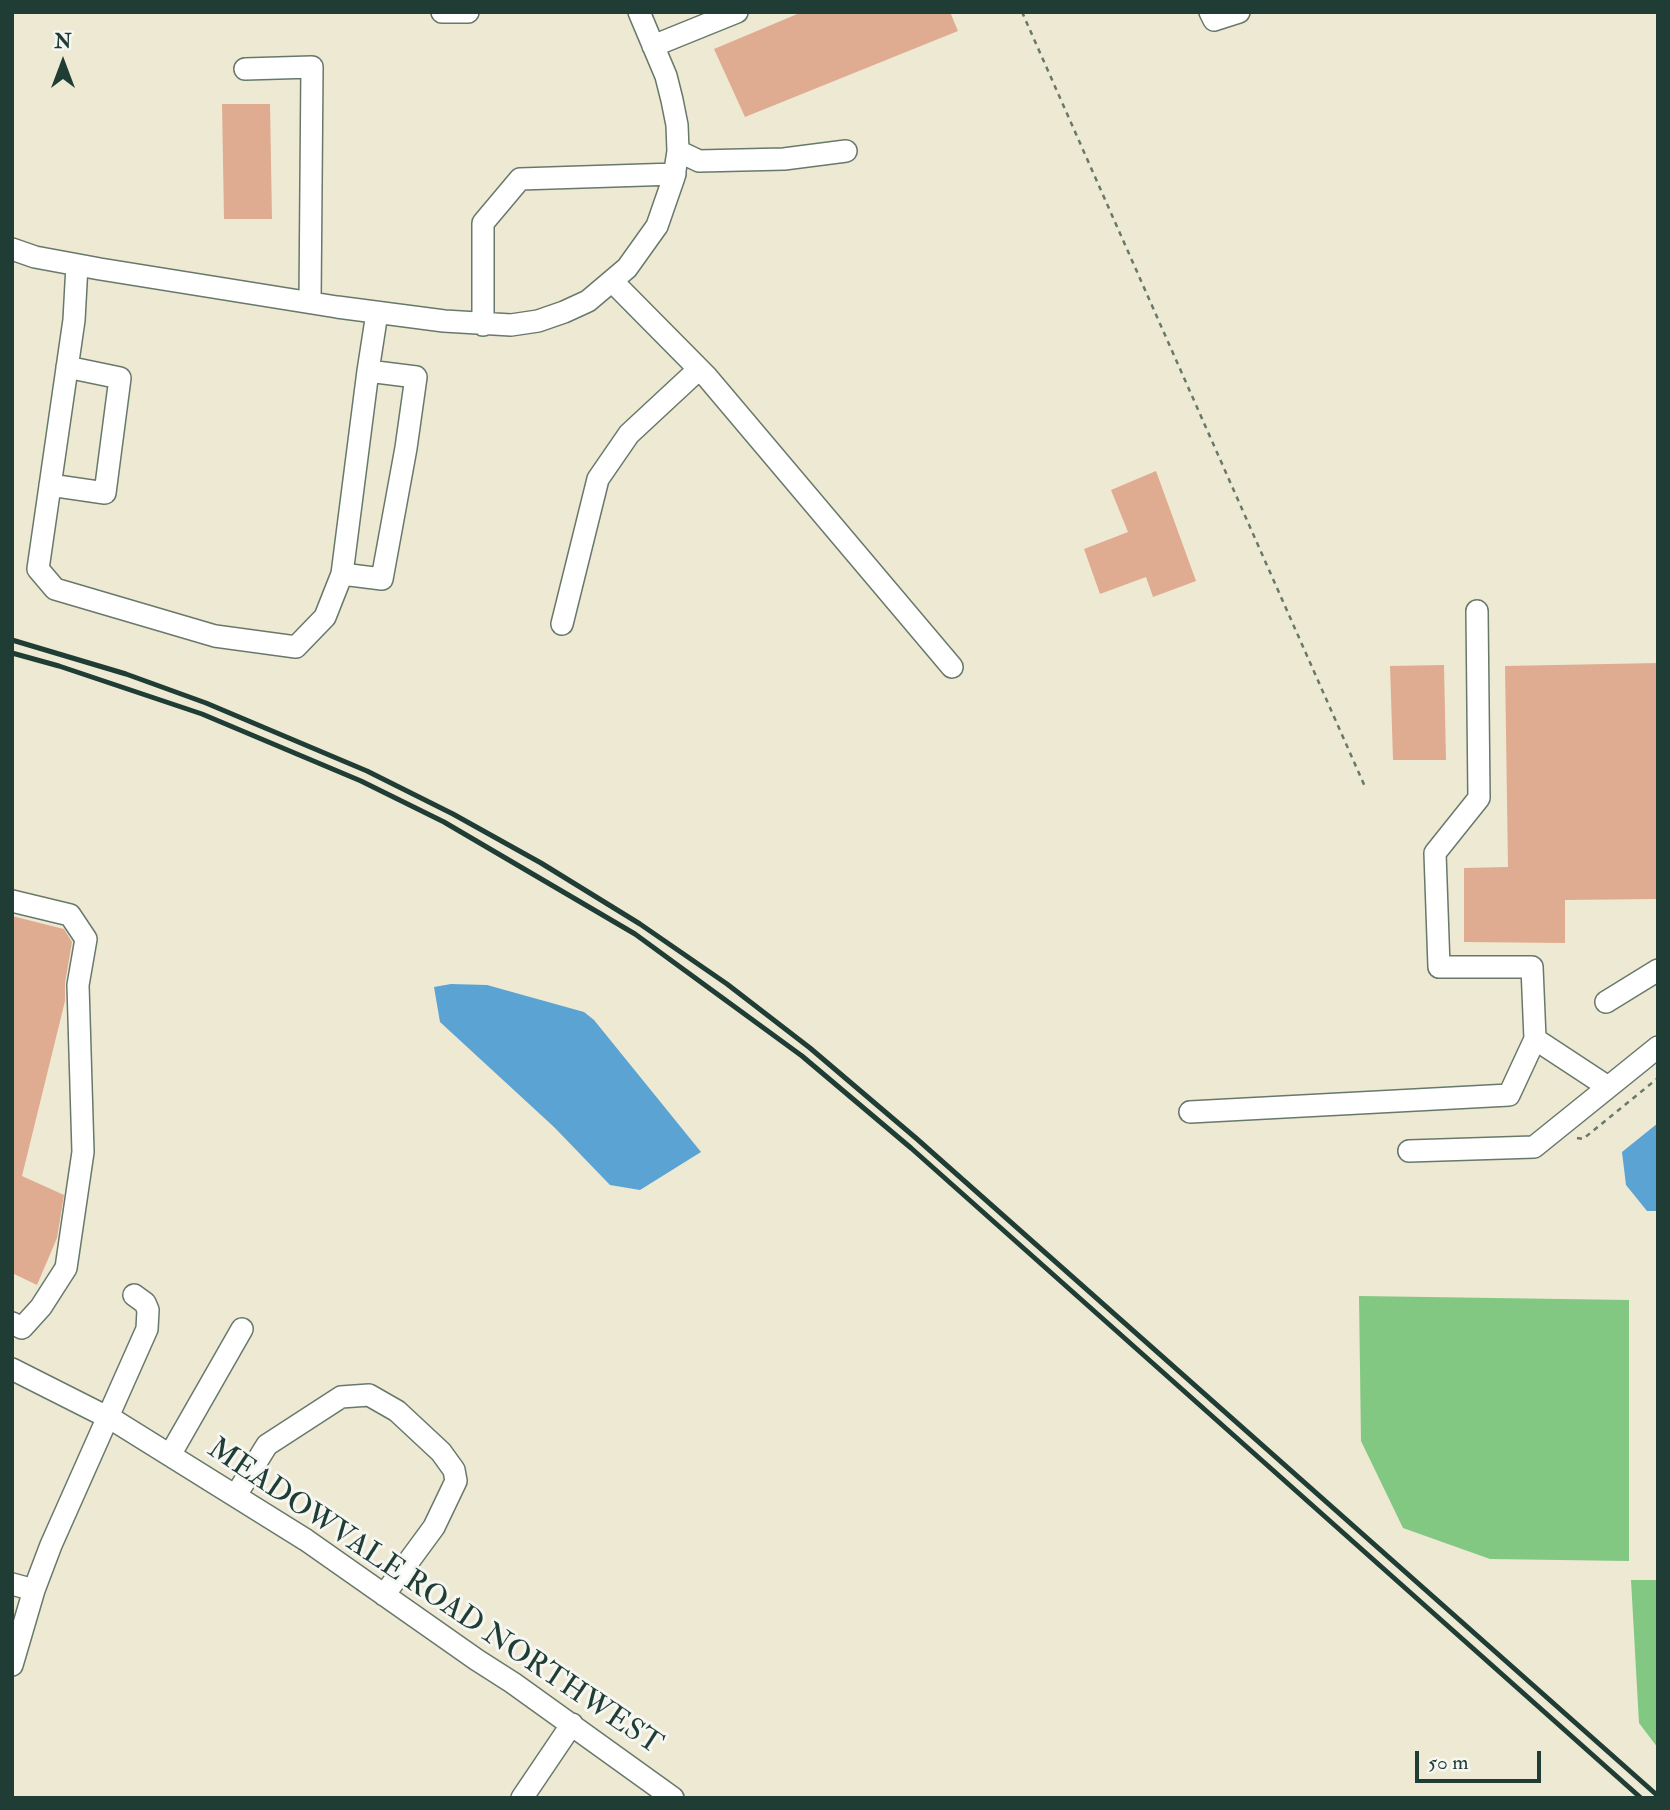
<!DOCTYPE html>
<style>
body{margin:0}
#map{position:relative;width:1670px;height:1810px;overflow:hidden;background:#eee9d2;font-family:"IM FELL Double Pica",serif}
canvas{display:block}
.frame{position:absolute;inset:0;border:14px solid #1f3d34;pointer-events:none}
.north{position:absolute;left:28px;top:28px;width:70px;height:70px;-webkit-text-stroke:5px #f6f6f2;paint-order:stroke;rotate:0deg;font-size:19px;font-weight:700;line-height:28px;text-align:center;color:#1f3d34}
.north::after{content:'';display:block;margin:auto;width:24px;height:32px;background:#1f3d34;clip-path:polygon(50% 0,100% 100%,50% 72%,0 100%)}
.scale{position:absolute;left:1415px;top:1751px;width:126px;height:32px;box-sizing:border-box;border:4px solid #1f3d34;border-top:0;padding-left:9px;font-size:21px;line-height:24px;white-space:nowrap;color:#1f3d34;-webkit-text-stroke:5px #f6f6f2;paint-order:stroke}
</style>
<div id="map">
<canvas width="1670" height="1810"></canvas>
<div class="frame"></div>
<div class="north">N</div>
<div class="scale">50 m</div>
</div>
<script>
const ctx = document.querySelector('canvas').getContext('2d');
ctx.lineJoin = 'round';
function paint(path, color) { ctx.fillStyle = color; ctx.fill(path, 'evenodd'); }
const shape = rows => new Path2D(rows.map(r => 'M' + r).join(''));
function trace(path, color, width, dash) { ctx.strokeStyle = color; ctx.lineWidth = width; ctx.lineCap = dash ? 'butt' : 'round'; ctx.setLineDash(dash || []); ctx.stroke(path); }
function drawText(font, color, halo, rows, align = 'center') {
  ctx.font = font + ' "IM FELL Double Pica",serif'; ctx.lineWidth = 6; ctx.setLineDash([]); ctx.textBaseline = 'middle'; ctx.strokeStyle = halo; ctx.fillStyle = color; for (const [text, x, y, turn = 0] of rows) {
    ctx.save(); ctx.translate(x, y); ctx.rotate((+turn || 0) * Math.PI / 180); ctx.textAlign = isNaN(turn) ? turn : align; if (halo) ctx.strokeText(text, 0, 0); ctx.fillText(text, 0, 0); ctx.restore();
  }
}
paint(shape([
 [1359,1296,1629,1300,1629,1561,1490,1559,1403,1528,1361,1441],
 [1631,1580,1658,1580,1658,1748,1639,1723]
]), '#82c883');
paint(shape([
 [451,984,487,985,584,1012,594,1020,701,1152,640,1190,610,1185,554,1127,440,1022,434,987],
 [1658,1123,1658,1211,1647,1211,1626,1185,1622,1152]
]), '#5ba3d2');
paint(shape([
 [802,12,950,12,958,31,745,117,714,49],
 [222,104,270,104,272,219,224,219],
 [1156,471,1196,581,1153,597,1146,577,1100,594,1084,549,1128,532,1111,490],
 [1658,663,1658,899,1565,900,1565,943,1464,942,1464,868,1508,867,1505,666],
 [1444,665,1446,760,1393,760,1390,666],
 [12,916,64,929,72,942,65,983,65,1001,22,1176,64,1195,57,1238,37,1285,12,1273]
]), '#e0ac91');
const minor = shape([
 [442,12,468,12],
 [1210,12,1214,20,1239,12],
 [653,46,737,12],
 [245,69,312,67,310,302],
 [678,151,699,161,784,159,846,151],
 [12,249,35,257,100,269,337,307,444,321,511,325,538,321,564,312,588,301,627,268,657,226,674,177,678,151,677,125,672,100,666,76,639,12],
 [77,265,74,320,38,569,55,589,215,636,296,647,325,617,342,574,382,579,406,448,416,377,368,371,377,313],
 [613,282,707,377,952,667],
 [483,325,483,223,520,179,675,174],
 [50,485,105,493,120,378,67,367],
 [342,574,368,371],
 [1477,611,1479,798,1435,853,1439,967,1532,967,1535,1039,1608,1087],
 [562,624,598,479,629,434,699,369],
 [12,901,70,915,86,939,78,985,83,1152,66,1268,41,1307,22,1328,12,1323],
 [1606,1002,1658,970],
 [1190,1112,1509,1095,1535,1039],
 [1409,1151,1534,1147,1658,1047],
 [12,1369,115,1421,306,1540,477,1660,513,1683,673,1798],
 [170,1455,242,1329],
 [236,1495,267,1445,341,1397,369,1395,397,1411,441,1452,454,1470,456,1481,434,1527,384,1595],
 [12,1584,34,1590],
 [12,1665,34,1590,51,1545,147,1329,148,1310,145,1303,134,1295],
 [522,1798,572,1724]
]);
trace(minor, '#67796b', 24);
trace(shape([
 [1022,12,1366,789],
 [1577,1138,1583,1139,1658,1078]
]), '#67796b', 2.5, [5, 5]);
trace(minor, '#fff', 21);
trace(shape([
 [12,640,126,674,206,703,367,771,453,814,541,863,640,924,727,984,810,1048,917,1139,1658,1796],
 [12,653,59,666,202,714,361,781,444,822,635,934,802,1056,911,1148,1641,1798]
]), '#1f3d34', 5);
drawText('30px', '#1f3d34', '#f6f6f2', [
 ["MEADOWVALE ROAD NORTHWEST",434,1598,34]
]);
</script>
